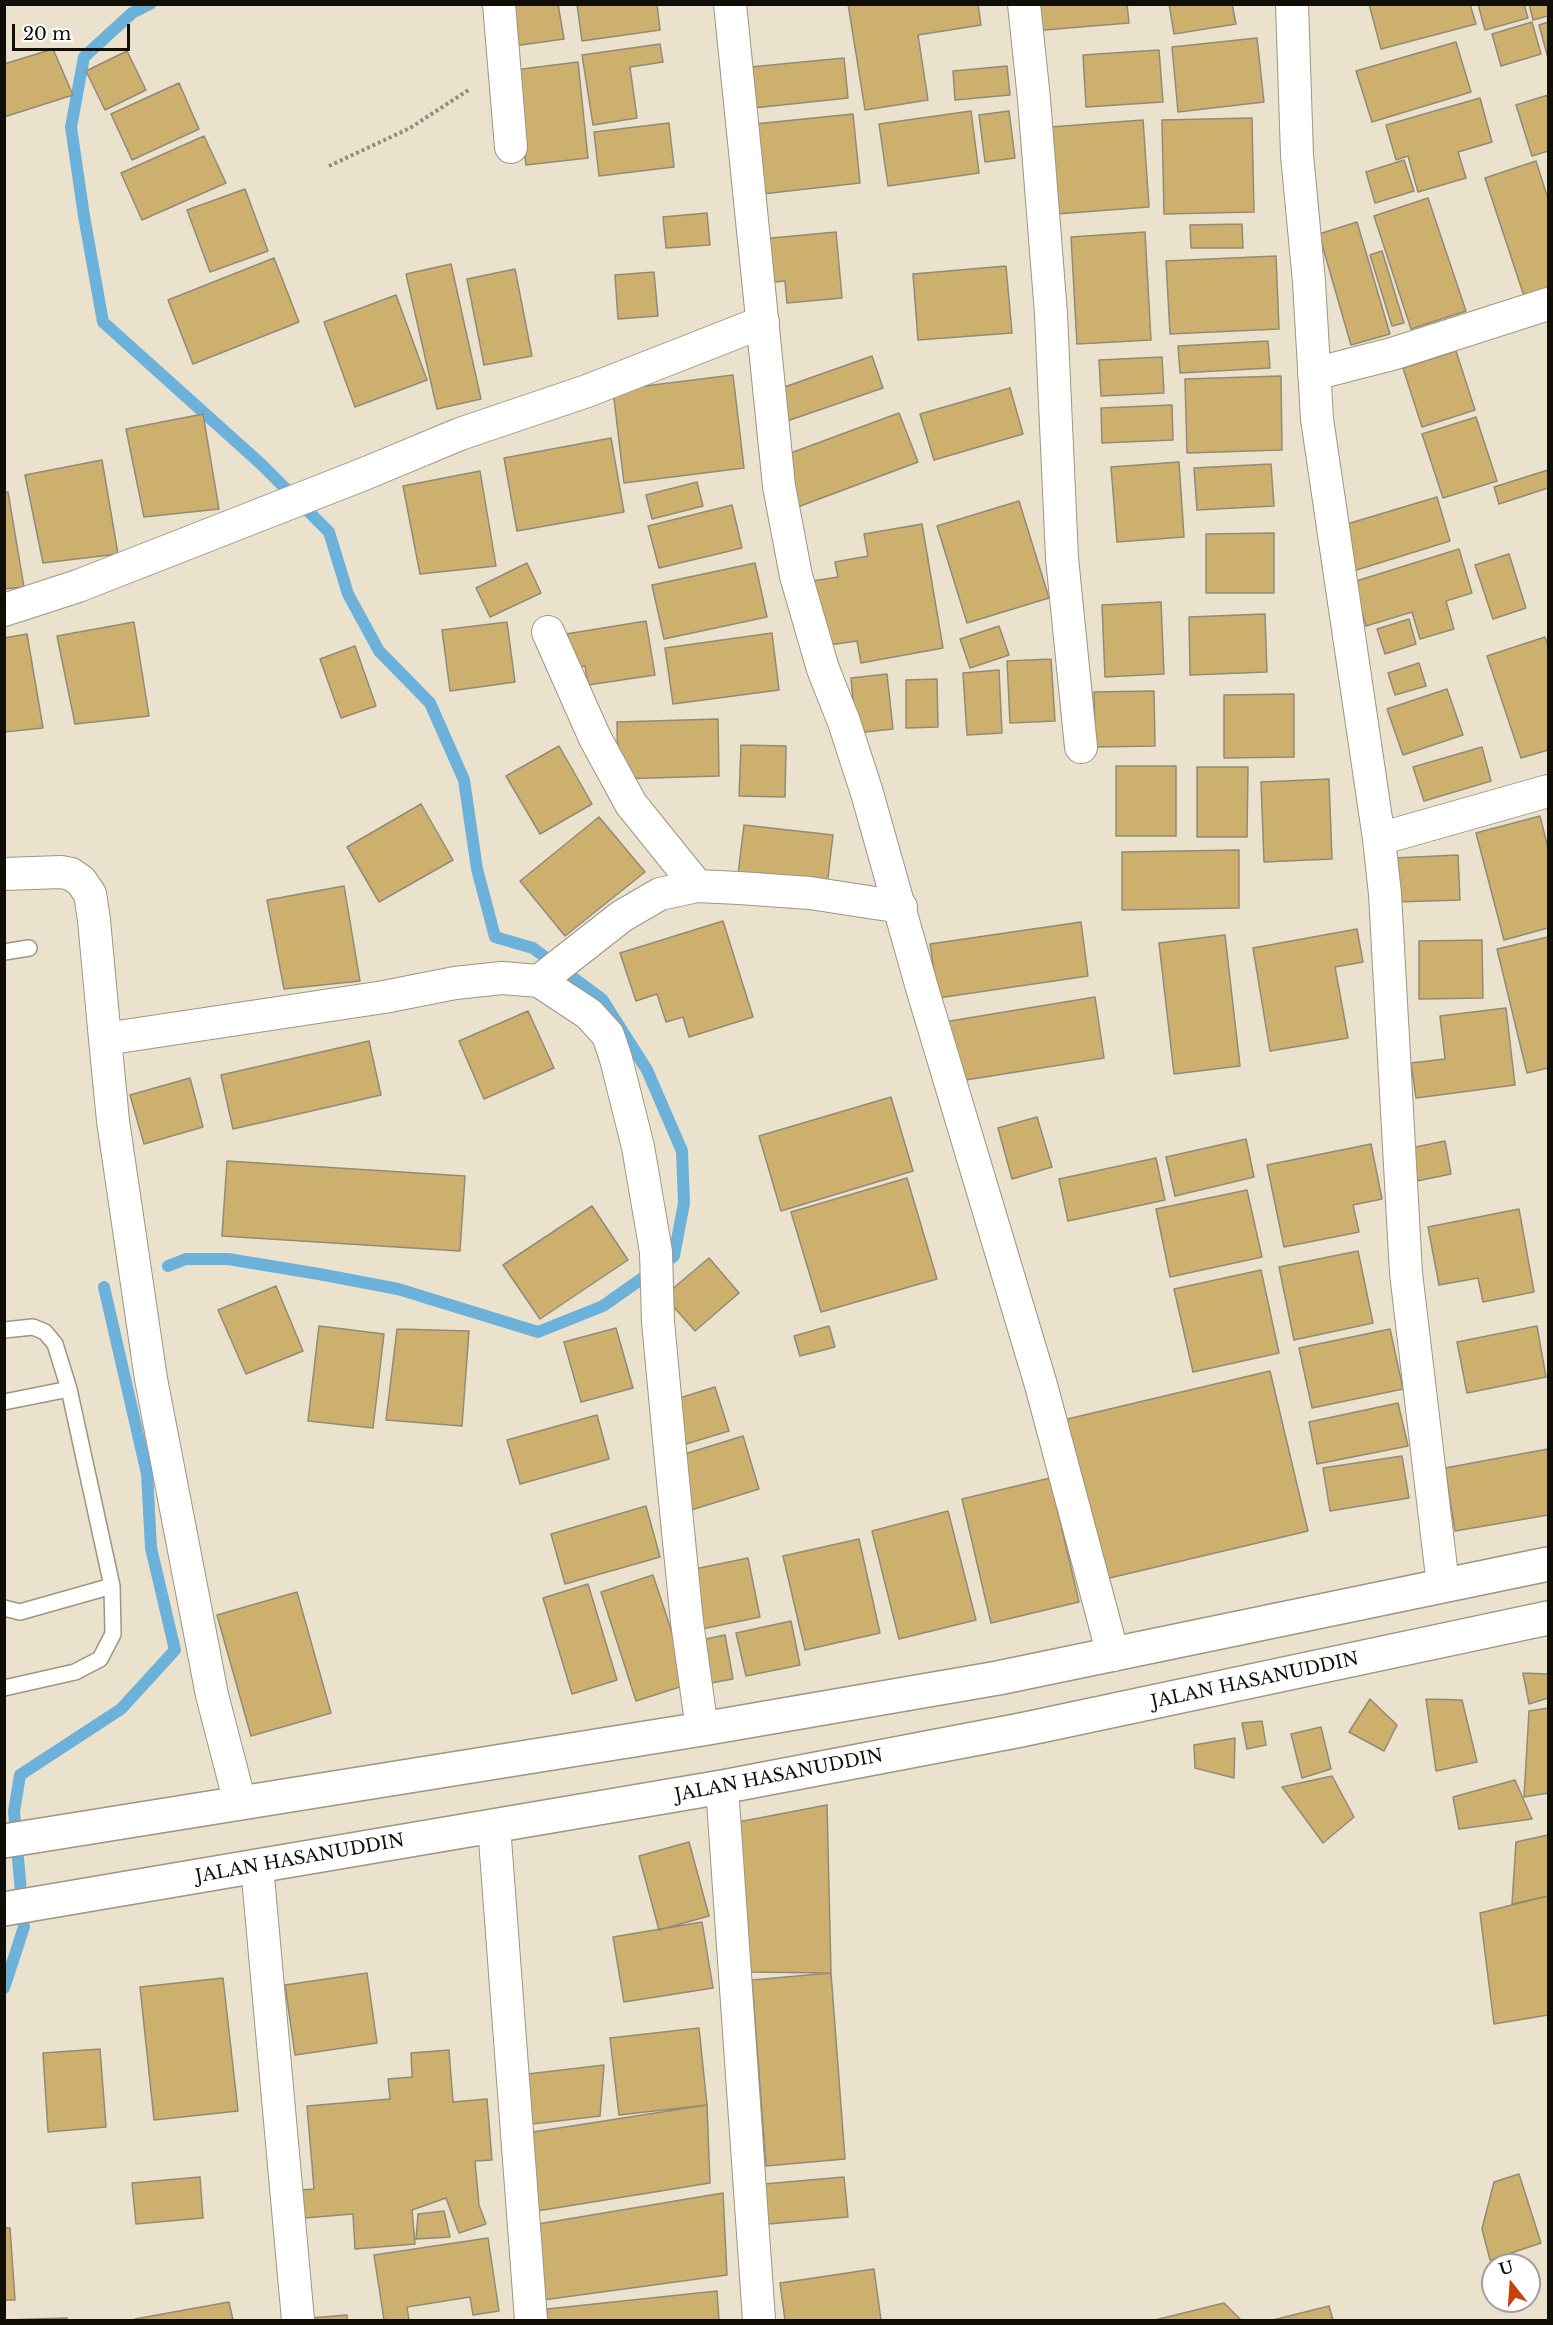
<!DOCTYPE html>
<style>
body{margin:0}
#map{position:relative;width:1553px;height:2325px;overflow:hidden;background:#ebe2cd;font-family:"Libre Baskerville",serif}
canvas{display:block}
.frame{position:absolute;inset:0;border:6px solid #110e07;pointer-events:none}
.north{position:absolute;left:1481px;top:2253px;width:60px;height:60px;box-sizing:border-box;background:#fff;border:2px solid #a09f9c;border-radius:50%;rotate:343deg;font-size:16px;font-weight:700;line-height:24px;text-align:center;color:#110e07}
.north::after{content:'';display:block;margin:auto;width:21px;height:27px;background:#c8400a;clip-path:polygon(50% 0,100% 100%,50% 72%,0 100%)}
.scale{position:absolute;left:12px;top:24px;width:118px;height:27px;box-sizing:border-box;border:3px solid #110e07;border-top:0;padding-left:8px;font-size:18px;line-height:21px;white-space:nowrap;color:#110e07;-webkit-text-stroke:4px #fff;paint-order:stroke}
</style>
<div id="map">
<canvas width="1553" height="2325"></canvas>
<div class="frame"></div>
<div class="north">U</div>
<div class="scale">20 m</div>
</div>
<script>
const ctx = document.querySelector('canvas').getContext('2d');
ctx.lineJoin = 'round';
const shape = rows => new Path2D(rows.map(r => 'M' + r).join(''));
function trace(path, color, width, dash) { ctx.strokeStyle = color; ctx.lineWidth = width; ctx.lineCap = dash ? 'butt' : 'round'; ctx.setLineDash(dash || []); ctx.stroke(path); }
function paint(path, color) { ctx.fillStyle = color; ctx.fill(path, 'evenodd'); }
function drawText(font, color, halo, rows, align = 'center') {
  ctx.font = font + ' "Libre Baskerville",serif'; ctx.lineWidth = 4.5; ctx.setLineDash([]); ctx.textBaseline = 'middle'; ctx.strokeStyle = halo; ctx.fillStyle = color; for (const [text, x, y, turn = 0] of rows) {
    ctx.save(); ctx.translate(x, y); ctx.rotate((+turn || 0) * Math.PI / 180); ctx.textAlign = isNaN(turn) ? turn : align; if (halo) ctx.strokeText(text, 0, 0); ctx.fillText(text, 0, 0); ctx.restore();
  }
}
trace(shape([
 [150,4,132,13,84,57,71,127,84,216,103,322,261,464,329,532,348,594,379,651,430,703,464,780,477,869,495,937,533,948,602,999,647,1070,682,1151,684,1203,674,1256,603,1306,538,1332,398,1289,319,1274,228,1259,186,1259,168,1266],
 [4,1988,24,1927,14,1812,20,1775,121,1709,175,1650,151,1548,147,1474,104,1287]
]), '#6cb1da', 12);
const building = shape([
 [507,4,558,4,564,39,514,46,507,4],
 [577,4,657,4,660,30,582,41,577,4],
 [848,4,978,4,981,25,918,35,928,100,865,110,848,4],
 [1030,4,1127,4,1129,23,1032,31,1030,4],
 [1169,4,1232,4,1236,24,1174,34,1169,4],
 [1369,4,1470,4,1476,24,1381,49,1369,4],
 [1478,4,1524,4,1528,18,1485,30,1478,4],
 [1529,4,1548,4,1548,16,1533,20,1529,4],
 [1532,22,1541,54,1501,66,1492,34,1532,22],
 [1548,22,1548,58,1539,25,1548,22],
 [1257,38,1264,102,1178,112,1172,47,1257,38],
 [1456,42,1471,92,1372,122,1356,71,1456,42],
 [660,44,663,62,630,67,637,118,593,125,582,55,660,44],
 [53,49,73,95,4,117,4,64,53,49],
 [1159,50,1163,102,1086,107,1083,55,1159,50],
 [127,51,146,90,105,110,86,71,127,51],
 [844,58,848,98,744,109,740,68,844,58],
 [578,62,588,158,526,165,514,70,578,62],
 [1007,66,1010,95,955,100,953,71,1007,66],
 [179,83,199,129,132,160,111,114,179,83],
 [1548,95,1548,151,1532,156,1516,105,1548,95],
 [1480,98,1492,142,1458,152,1466,178,1418,192,1408,156,1396,160,1386,125,1480,98],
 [971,111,979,173,888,186,879,124,971,111],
 [1009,111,1015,158,985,162,979,115,1009,111],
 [853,114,860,183,753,195,745,125,853,114],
 [1252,118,1254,212,1164,214,1162,120,1252,118],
 [1143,120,1149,207,1056,214,1050,127,1143,120],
 [669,123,674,167,599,176,594,132,669,123],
 [204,136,226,183,142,220,121,173,204,136],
 [1404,160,1414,191,1375,203,1366,172,1404,160],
 [1536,161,1548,199,1548,288,1524,296,1485,178,1536,161],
 [245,189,268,251,210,272,187,210,245,189],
 [1428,198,1466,311,1411,329,1374,216,1428,198],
 [707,213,710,245,666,248,663,217,707,213],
 [1357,222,1390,334,1351,345,1319,234,1357,222],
 [1242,224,1243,248,1191,248,1190,225,1242,224],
 [836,232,842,298,787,303,785,281,765,283,761,239,836,232],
 [1145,232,1151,340,1077,344,1071,237,1145,232],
 [1382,251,1404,323,1392,326,1370,255,1382,251],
 [1276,256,1279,329,1170,334,1166,261,1276,256],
 [274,258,299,322,193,364,168,300,274,258],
 [451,264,481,399,437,409,406,274,451,264],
 [1006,266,1012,333,918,340,913,274,1006,266],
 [515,269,532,356,484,365,467,279,515,269],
 [654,272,658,316,618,319,615,275,654,272],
 [396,295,427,380,355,407,324,322,396,295],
 [1268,341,1270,368,1180,373,1178,346,1268,341],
 [1456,351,1475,410,1422,427,1403,368,1456,351],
 [872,356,883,388,787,421,776,390,872,356],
 [1162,357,1164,393,1101,396,1099,360,1162,357],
 [733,375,744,468,624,483,613,390,733,375],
 [1281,376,1282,450,1187,453,1185,379,1281,376],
 [1010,388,1023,434,934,460,920,414,1010,388],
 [1172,405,1173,440,1102,443,1101,408,1172,405],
 [899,413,918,462,787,511,769,461,899,413],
 [203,414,219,509,144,517,126,429,203,414],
 [1476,417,1497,481,1443,498,1422,434,1476,417],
 [611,438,624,512,517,531,504,458,611,438],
 [102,460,118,554,43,563,25,475,102,460],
 [1179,462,1184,537,1117,542,1111,467,1179,462],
 [1271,464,1274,506,1197,510,1194,468,1271,464],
 [1548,470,1548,488,1499,504,1494,487,1548,470],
 [480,471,496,566,420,574,403,486,480,471],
 [697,482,703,506,652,519,646,495,697,482],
 [8,492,24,587,4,589,4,493,8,492],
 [1437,497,1450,541,1350,572,1337,527,1437,497],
 [1019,501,1049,598,967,623,937,526,1019,501],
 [732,505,742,548,659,568,648,526,732,505],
 [922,524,943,648,861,663,857,641,822,646,812,581,838,577,835,562,868,556,864,534,922,524],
 [1274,533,1274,593,1206,593,1206,534,1274,533],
 [1459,549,1472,593,1446,601,1454,629,1420,639,1412,612,1366,626,1353,582,1459,549],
 [1509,554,1526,608,1493,619,1475,565,1509,554],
 [527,563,541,593,490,617,476,588,527,563],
 [755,563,767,617,664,639,652,585,755,563],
 [1161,602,1164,674,1105,677,1102,605,1161,602],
 [1265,614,1267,672,1190,675,1189,617,1265,614],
 [1409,619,1416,644,1385,654,1377,629,1409,619],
 [646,621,655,675,588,685,585,666,571,668,566,634,646,621],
 [134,622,149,716,75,724,57,636,134,622],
 [507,622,515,682,450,691,442,630,507,622],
 [999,626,1009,655,970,668,960,639,999,626],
 [772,633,779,690,673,704,665,648,772,633],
 [27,634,43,728,4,732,4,638,27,634],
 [1545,637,1548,647,1548,750,1521,758,1487,656,1545,637],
 [355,646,376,706,341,718,320,659,355,646],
 [1051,659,1055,721,1010,723,1007,661,1051,659],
 [1419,663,1426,686,1395,695,1388,673,1419,663],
 [999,670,1002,733,967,735,963,673,999,670],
 [887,674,893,729,856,733,851,678,887,674],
 [937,679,938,727,906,728,906,680,937,679],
 [1447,689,1463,735,1403,755,1387,709,1447,689],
 [1154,691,1155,746,1095,747,1094,692,1154,691],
 [1294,694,1294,757,1224,758,1224,695,1294,694],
 [718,719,719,776,618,779,617,722,718,719],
 [741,745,786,746,785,797,739,796,741,745],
 [559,746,592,804,540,834,506,776,559,746],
 [1482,747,1491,781,1424,801,1413,767,1482,747],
 [1116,766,1176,766,1176,836,1116,836,1116,766],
 [1197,767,1248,767,1247,837,1197,837,1197,767],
 [1329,779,1332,859,1264,862,1261,782,1329,779],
 [421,804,453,860,379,902,347,847,421,804],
 [1540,816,1548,848,1548,928,1504,940,1476,833,1540,816],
 [599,817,645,872,565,936,520,881,599,817],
 [744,825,833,835,826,894,737,883,744,825],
 [1239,850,1239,908,1122,910,1122,852,1239,850],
 [1458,855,1460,900,1396,902,1394,858,1458,855],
 [344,886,360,981,284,989,267,900,344,886],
 [723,921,753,1017,689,1037,683,1017,666,1022,657,994,636,1001,620,953,723,921],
 [1081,922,1088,976,938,998,930,944,1081,922],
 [1357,929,1363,962,1335,967,1348,1038,1270,1051,1253,948,1357,929],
 [1225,935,1240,1066,1174,1074,1159,943,1225,935],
 [1548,937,1548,1068,1527,1073,1497,949,1548,937],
 [1482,940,1483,998,1419,999,1419,941,1482,940],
 [1095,997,1104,1058,947,1083,938,1023,1095,997],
 [1506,1008,1515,1085,1416,1098,1411,1063,1445,1059,1440,1016,1506,1008],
 [528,1011,554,1068,484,1099,459,1041,528,1011],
 [369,1041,381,1095,233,1129,221,1075,369,1041],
 [190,1078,203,1127,144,1144,130,1095,190,1078],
 [891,1097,913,1171,781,1211,759,1136,891,1097],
 [1037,1117,1052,1167,1012,1179,998,1128,1037,1117],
 [1246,1139,1254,1177,1175,1196,1166,1157,1246,1139],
 [1445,1141,1451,1174,1412,1182,1406,1149,1445,1141],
 [1371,1144,1382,1199,1353,1205,1359,1232,1284,1247,1267,1165,1371,1144],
 [1156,1158,1165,1200,1068,1221,1059,1179,1156,1158],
 [227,1161,465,1176,460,1251,222,1236,227,1161],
 [907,1178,937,1279,821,1312,791,1212,907,1178],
 [1247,1190,1262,1257,1170,1277,1156,1209,1247,1190],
 [592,1206,628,1260,540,1319,503,1265,592,1206],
 [1519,1209,1534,1292,1483,1302,1478,1278,1439,1285,1428,1227,1519,1209],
 [1358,1251,1373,1323,1294,1340,1279,1267,1358,1251],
 [709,1258,739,1293,695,1331,664,1296,709,1258],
 [1261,1270,1279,1353,1193,1372,1174,1289,1261,1270],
 [276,1286,303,1351,246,1374,218,1310,276,1286],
 [319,1326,384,1334,373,1428,308,1421,319,1326],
 [829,1326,835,1347,800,1356,794,1336,829,1326],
 [1537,1326,1546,1377,1467,1393,1457,1342,1537,1326],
 [616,1328,633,1388,581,1402,564,1342,616,1328],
 [397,1329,469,1331,462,1426,386,1420,397,1329],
 [1390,1329,1403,1389,1312,1408,1299,1348,1390,1329],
 [1270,1371,1308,1531,1097,1581,1059,1421,1270,1371],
 [715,1387,729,1431,686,1444,673,1400,715,1387],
 [1398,1403,1408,1446,1317,1464,1309,1422,1398,1403],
 [597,1415,609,1459,520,1484,507,1440,597,1415],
 [743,1436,759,1489,691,1510,675,1457,743,1436],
 [1548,1449,1548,1515,1455,1531,1445,1468,1548,1449],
 [1402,1456,1409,1498,1330,1511,1323,1468,1402,1456],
 [1050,1478,1079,1602,991,1623,962,1499,1050,1478],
 [646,1506,660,1557,565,1584,551,1534,646,1506],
 [948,1511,976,1620,899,1639,872,1531,948,1511],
 [859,1539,880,1633,805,1650,783,1556,859,1539],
 [748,1558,760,1617,702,1629,690,1570,748,1558],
 [653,1575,689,1684,636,1701,601,1592,653,1575],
 [588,1584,617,1680,572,1694,543,1598,588,1584],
 [297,1592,331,1713,251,1736,217,1615,297,1592],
 [791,1621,800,1665,746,1676,736,1633,791,1621],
 [725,1635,733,1679,711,1683,701,1640,725,1635],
 [1523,1673,1548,1674,1548,1698,1529,1704,1523,1673],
 [1370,1699,1397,1725,1384,1751,1349,1732,1370,1699],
 [1426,1699,1462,1700,1477,1762,1436,1771,1426,1699],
 [1548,1708,1548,1793,1524,1797,1529,1711,1548,1708],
 [1262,1721,1266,1745,1247,1749,1242,1723,1262,1721],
 [1321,1727,1331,1769,1302,1778,1291,1734,1321,1727],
 [1235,1738,1234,1778,1195,1768,1194,1745,1235,1738],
 [1332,1776,1354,1817,1323,1843,1282,1787,1332,1776],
 [1515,1780,1532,1819,1459,1829,1453,1797,1515,1780],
 [827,1805,831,1973,747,1972,738,1822,827,1805],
 [1548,1835,1548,1896,1512,1904,1516,1842,1548,1835],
 [689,1842,709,1916,659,1930,639,1856,689,1842],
 [1548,1896,1548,2015,1494,2024,1480,1913,1548,1896],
 [702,1922,713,1988,624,2002,613,1937,702,1922],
 [367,1973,377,2043,295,2055,285,1985,367,1973],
 [831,1973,845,2159,766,2166,752,1980,831,1973],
 [223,1978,238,2111,154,2120,140,1987,223,1978],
 [699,2028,707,2105,619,2115,610,2038,699,2028],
 [100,2049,106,2127,48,2132,43,2053,100,2049],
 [449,2050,453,2102,487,2099,492,2160,475,2161,479,2205,486,2224,459,2233,446,2198,412,2210,415,2244,355,2249,353,2214,304,2218,301,2190,314,2189,307,2106,390,2099,388,2079,412,2077,411,2053,449,2050],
 [604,2065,600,2116,532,2124,528,2074,604,2065],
 [707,2105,710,2183,537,2211,533,2132,707,2105],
 [1519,2174,1541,2243,1490,2260,1482,2229,1494,2182,1519,2174],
 [200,2177,203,2218,136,2224,132,2183,200,2177],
 [844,2177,848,2217,768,2224,764,2184,844,2177],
 [723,2193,727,2275,543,2300,538,2224,723,2193],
 [444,2211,450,2237,416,2239,418,2214,444,2211],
 [4,2228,10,2228,15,2300,4,2300,4,2228],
 [488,2238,499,2311,473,2315,470,2297,407,2307,409,2320,384,2320,374,2255,488,2238],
 [874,2269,881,2320,785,2320,780,2283,874,2269],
 [717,2291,719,2320,547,2320,547,2309,717,2291],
 [229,2302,233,2320,136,2320,135,2319,229,2302],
 [1224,2303,1241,2320,1155,2320,1224,2303],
 [1329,2306,1333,2320,1273,2320,1329,2306],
 [347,2315,347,2320,310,2320,310,2318,347,2315],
 [67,2318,67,2320,4,2320,67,2318]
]);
paint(building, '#cdb06d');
trace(building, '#928a77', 1.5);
const service = shape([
 [4,952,29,948],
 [4,1330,33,1327,45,1332,55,1344,69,1389],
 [4,1402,69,1389,112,1586,113,1634,100,1659,75,1672,4,1688],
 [4,1608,20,1612,112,1586]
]);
const minor = shape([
 [499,4,511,147],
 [730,4,779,486,796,576,823,669,844,722,867,793,922,988,1041,1385,1113,1655],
 [1024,4,1034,99,1051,314,1062,558,1081,747],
 [1292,4,1297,155,1309,282,1317,419,1379,839,1385,894,1406,1273,1443,1585],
 [1314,374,1392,354,1548,304],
 [4,610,78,586,364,474,460,434,587,391,763,322],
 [548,632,595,738,631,804,697,886],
 [1379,839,1548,791],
 [4,874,61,872,71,874,81,881,90,894,94,920,105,1039,384,997,455,983,502,978,539,981,589,1014,608,1035,616,1059,638,1147,656,1252,658,1322,670,1450,687,1622,702,1729],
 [539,981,622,916,660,894,697,886,739,888,810,893,901,907],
 [105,1039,113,1121,151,1379,212,1695,240,1803],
 [722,1787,759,2320],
 [494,1826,531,2320],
 [257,1866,298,2320]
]);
const tertiary = shape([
 [4,1841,702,1729,998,1678,1548,1564],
 [4,1909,722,1787,1021,1730,1548,1618]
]);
trace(service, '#9e9582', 18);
trace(minor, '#9e9582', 34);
trace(tertiary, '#9e9582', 36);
trace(shape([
 [329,166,410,128,470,89]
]), '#918b7c', 4, [3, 3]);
trace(service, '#fff', 15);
trace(minor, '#fff', 32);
trace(tertiary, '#fff', 33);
drawText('18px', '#110e07', '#fff', [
 ["JALAN HASANUDDIN",1255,1681,-12],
 ["JALAN HASANUDDIN",779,1776,-11],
 ["JALAN HASANUDDIN",300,1859,-10]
]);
</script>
